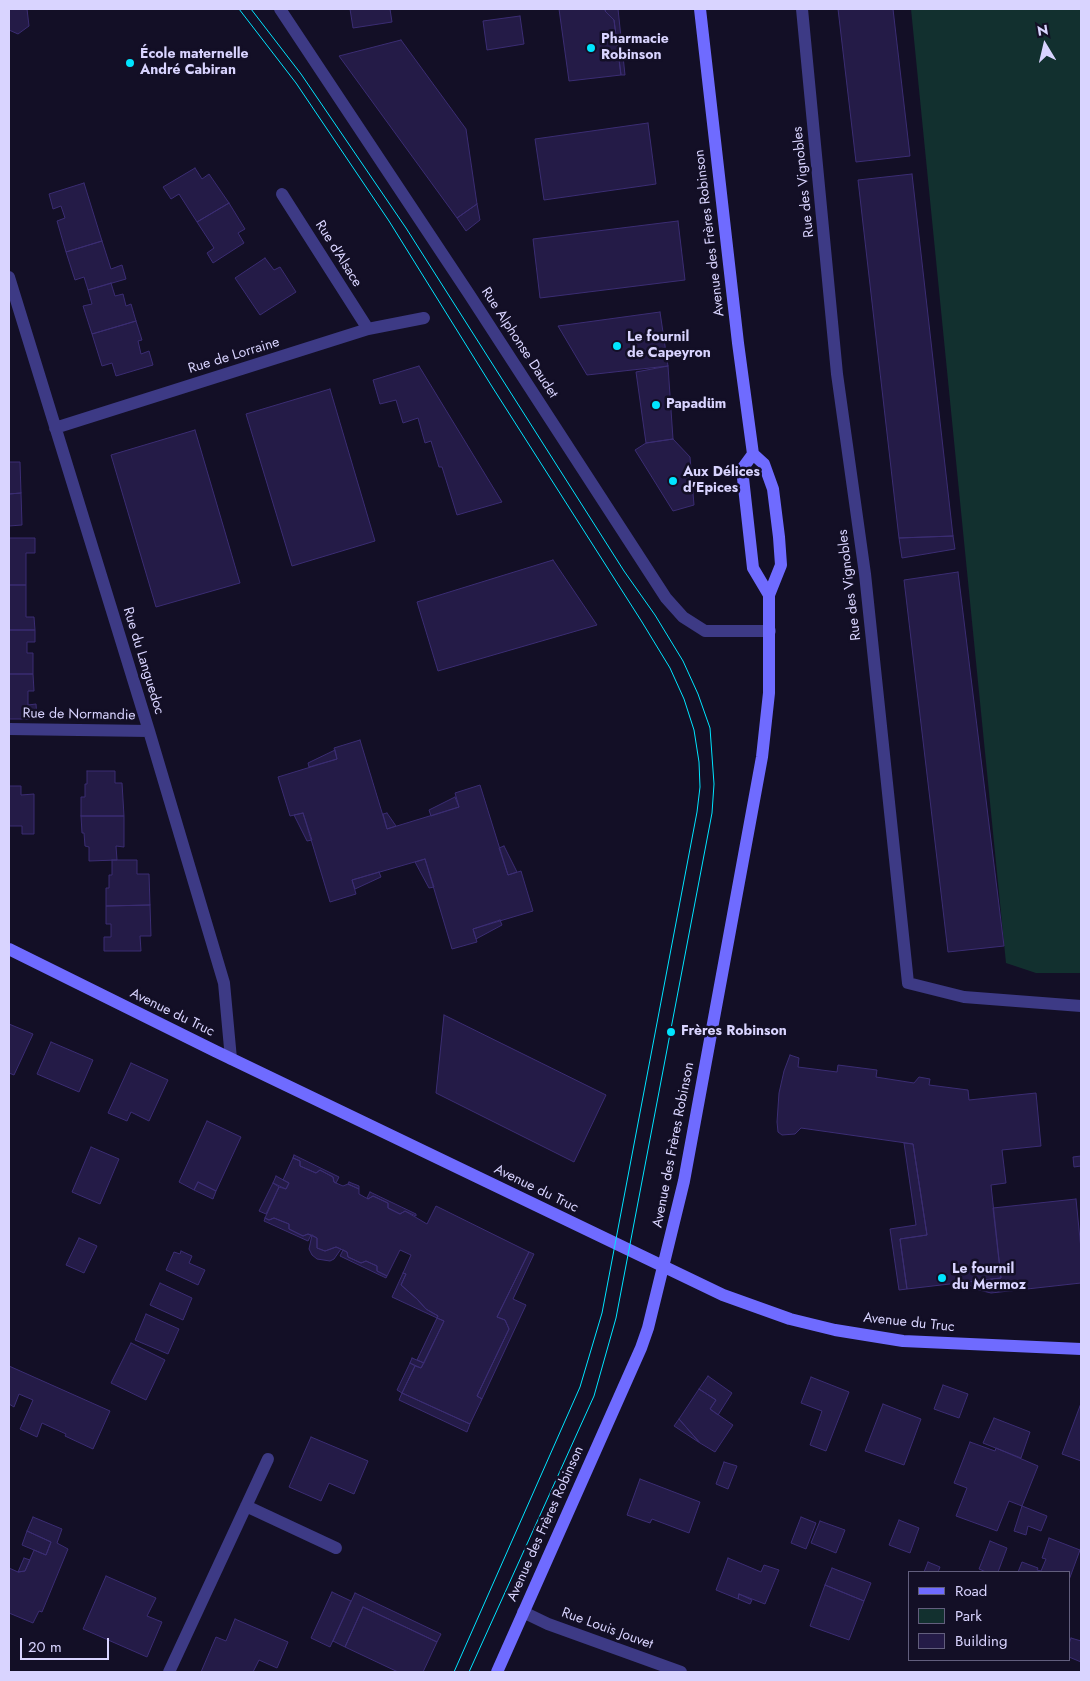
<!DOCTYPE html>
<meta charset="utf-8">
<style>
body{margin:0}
#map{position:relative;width:1090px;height:1681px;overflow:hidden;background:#130f26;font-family:Jost,sans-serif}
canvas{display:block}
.frame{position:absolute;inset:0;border:10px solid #d9d4ff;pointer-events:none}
.legend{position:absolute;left:908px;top:1571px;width:162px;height:90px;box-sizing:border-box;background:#130f26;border:1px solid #625e7d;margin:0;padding:6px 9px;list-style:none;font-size:15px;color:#d9d4ff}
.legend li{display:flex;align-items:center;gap:10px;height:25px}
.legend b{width:25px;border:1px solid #625e7d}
.north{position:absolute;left:1020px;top:20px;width:50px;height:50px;-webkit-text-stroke:4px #130f26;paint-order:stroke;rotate:351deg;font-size:14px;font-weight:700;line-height:20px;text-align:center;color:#d9d4ff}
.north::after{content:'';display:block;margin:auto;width:18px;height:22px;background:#d9d4ff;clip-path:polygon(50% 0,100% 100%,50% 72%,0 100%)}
.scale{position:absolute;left:20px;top:1638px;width:89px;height:22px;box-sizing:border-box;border:2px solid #d9d4ff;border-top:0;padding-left:6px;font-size:15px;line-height:18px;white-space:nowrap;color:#d9d4ff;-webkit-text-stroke:4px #130f26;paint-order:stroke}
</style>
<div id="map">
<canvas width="1090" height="1681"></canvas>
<div class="frame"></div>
<ul class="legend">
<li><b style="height:6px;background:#6f6bff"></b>Road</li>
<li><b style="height:14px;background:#12302f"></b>Park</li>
<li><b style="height:14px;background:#241b47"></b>Building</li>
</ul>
<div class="north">N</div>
<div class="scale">20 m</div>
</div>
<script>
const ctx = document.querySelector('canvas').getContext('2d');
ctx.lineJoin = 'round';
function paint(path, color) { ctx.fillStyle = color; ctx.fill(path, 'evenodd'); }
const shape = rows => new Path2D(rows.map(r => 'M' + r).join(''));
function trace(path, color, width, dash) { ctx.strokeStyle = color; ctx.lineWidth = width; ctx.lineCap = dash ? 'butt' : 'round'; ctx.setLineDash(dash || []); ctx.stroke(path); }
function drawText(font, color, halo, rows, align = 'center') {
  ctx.font = font + ' Jost,sans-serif'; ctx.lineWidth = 5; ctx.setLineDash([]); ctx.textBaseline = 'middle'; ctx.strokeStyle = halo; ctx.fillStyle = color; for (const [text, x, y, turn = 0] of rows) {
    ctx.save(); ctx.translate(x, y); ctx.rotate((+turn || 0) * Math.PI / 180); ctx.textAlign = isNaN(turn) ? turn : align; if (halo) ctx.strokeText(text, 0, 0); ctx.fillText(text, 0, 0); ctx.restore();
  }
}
paint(shape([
 [911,9,1081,9,1081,973,1036,973,1006,963]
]), '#12302f');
const building = shape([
 [9,9,27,9,29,26,18,34,9,30,9,9],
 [350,9,390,9,392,22,353,28,350,9],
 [559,9,606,9,605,11,614,20,621,75,569,81,559,9],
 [606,9,618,9,625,75,621,75,614,20,605,11,606,9],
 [838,9,893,9,910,156,856,162,838,9],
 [520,16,524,44,487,50,483,21,520,16],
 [401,40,466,129,477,204,457,218,339,56,401,40],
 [648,123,656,184,544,200,535,139,648,123],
 [195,168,202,179,209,174,229,203,197,222,179,194,171,199,163,187,195,168],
 [912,174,953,536,899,538,858,180,912,174],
 [84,183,102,241,66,252,57,221,65,218,61,206,53,209,49,194,84,183],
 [229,203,245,229,238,233,244,243,213,263,207,253,214,248,197,222,229,203],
 [477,204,480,220,466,231,457,218,477,204],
 [678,221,685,280,540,298,533,239,678,221],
 [102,241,111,269,122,265,126,279,88,290,84,277,75,280,66,252,102,241],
 [265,258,274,270,280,267,296,292,260,315,235,278,265,258],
 [111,283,115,296,123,294,126,306,131,304,136,321,92,334,83,306,92,304,88,290,111,283],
 [660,312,668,366,587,375,558,326,660,312],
 [136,321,142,340,138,341,141,354,149,351,153,365,116,376,112,363,102,366,92,334,136,321],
 [419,366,502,502,457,515,442,467,439,467,431,441,425,443,418,418,403,423,396,400,380,404,373,380,419,366],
 [668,366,673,439,646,443,636,372,668,366],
 [330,389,375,541,292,566,246,414,330,389],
 [195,430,240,583,156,607,111,455,195,430],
 [673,439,690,457,694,505,673,511,635,450,646,443,673,439],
 [9,462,20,462,21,493,9,494,9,462],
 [21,493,22,525,9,526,9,494,21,493],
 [953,536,955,549,902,558,899,538,953,536],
 [9,538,35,538,35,553,26,553,26,585,9,585,9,538],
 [553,560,597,625,438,671,417,602,553,560],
 [958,572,1004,946,948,952,904,580,958,572],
 [9,585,26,585,26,617,34,617,35,630,9,630,9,585],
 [9,630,35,630,35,642,27,642,27,653,33,653,33,674,9,674,9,630],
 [9,674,33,674,34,691,28,691,28,705,36,704,37,719,9,719,9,674],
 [360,740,387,829,459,807,455,793,480,785,508,875,521,871,533,911,473,929,477,942,452,949,425,859,352,880,356,894,330,902,303,813,290,816,278,777,337,759,334,748,360,740],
 [335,750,337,759,309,767,308,763,335,750],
 [87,771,115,771,115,783,122,783,124,816,81,816,81,797,85,797,85,784,87,784,87,771],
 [9,786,21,786,21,795,34,794,34,834,22,834,22,826,9,826,9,832,9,786],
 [455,797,459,807,431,816,429,810,455,797],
 [303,813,312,840,307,841,294,815,303,813],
 [387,813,396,826,387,829,383,814,387,813],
 [81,816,124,816,124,847,116,846,117,860,89,861,89,847,85,846,84,833,82,833,81,816],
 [504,846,517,872,508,875,499,848,504,846],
 [425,859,434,887,429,888,415,862,425,859],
 [112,860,137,860,137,874,149,874,150,905,106,906,106,888,109,888,109,875,112,875,112,860],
 [379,872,381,877,355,889,352,880,379,872],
 [150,905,151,936,140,936,141,951,104,951,104,937,111,937,111,924,106,924,106,906,150,905],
 [500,920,502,925,476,939,473,929,500,920],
 [444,1015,606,1095,574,1162,436,1093,444,1015],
 [9,1024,33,1034,14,1075,9,1073,9,1024],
 [51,1042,93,1060,79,1092,37,1074,51,1042],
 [790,1055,799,1058,798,1067,837,1072,838,1065,877,1070,876,1077,914,1083,919,1077,930,1079,929,1085,968,1090,969,1100,1036,1093,1041,1146,1002,1150,1006,1183,991,1185,1001,1278,907,1289,900,1239,927,1235,913,1144,801,1128,795,1134,782,1135,778,1132,777,1122,779,1093,784,1071,790,1055],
 [131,1063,168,1080,149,1121,131,1112,127,1121,108,1113,131,1063],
 [207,1121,241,1137,216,1191,198,1182,194,1190,179,1182,207,1121],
 [904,1143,913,1144,927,1235,900,1239,907,1289,899,1290,890,1229,916,1225,904,1143],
 [91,1147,119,1159,100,1204,72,1192,91,1147],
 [294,1155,339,1177,336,1183,334,1182,333,1177,320,1170,316,1173,300,1166,300,1161,293,1158,294,1155],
 [1081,1156,1081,1166,1074,1167,1073,1157,1081,1156],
 [293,1158,300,1161,300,1166,316,1173,320,1170,333,1177,334,1182,336,1183,343,1186,348,1184,359,1189,359,1194,368,1199,373,1196,388,1203,388,1208,400,1214,405,1211,427,1224,436,1206,529,1252,497,1317,505,1320,509,1329,477,1396,482,1399,470,1424,402,1393,415,1366,421,1368,444,1321,437,1318,438,1316,426,1309,417,1299,401,1285,406,1274,403,1273,411,1255,400,1250,387,1276,377,1271,377,1266,366,1261,361,1263,348,1257,347,1252,336,1247,325,1251,317,1248,317,1238,308,1234,303,1236,289,1229,289,1224,274,1218,269,1220,265,1218,279,1187,286,1189,289,1183,283,1180,293,1158],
 [276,1176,289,1183,286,1189,273,1183,276,1176],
 [198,1182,216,1191,213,1199,194,1190,198,1182],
 [349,1182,359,1186,359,1189,348,1184,349,1182],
 [273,1183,279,1187,266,1214,259,1211,273,1183],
 [370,1192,416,1214,416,1216,405,1211,400,1214,388,1208,388,1203,373,1196,368,1199,367,1198,370,1192],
 [1076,1199,1081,1249,1081,1283,991,1293,975,1289,966,1282,1001,1278,993,1208,1076,1199],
 [265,1218,269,1220,274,1218,289,1224,289,1229,303,1236,308,1234,311,1235,308,1241,264,1221,265,1218],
 [312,1235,317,1238,317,1248,325,1251,336,1247,341,1249,334,1259,330,1261,317,1259,312,1255,309,1249,312,1235],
 [79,1238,97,1246,84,1273,66,1265,79,1238],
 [343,1250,347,1252,348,1257,361,1263,366,1261,377,1266,377,1271,387,1276,386,1278,340,1256,343,1250],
 [181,1251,192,1256,189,1263,205,1270,198,1285,166,1270,174,1252,180,1254,181,1251],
 [529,1252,534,1254,513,1299,526,1305,482,1399,477,1396,509,1329,505,1320,497,1317,529,1252],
 [403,1273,406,1274,401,1285,417,1299,426,1309,438,1316,437,1318,392,1297,403,1273],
 [160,1283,192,1298,183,1320,150,1305,160,1283],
 [146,1314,179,1329,168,1354,135,1340,146,1314],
 [437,1318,444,1321,424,1363,417,1360,437,1318],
 [131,1343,165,1360,146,1400,111,1383,131,1343],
 [412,1358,424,1363,421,1368,410,1363,412,1358],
 [410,1363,415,1366,402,1393,397,1390,410,1363],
 [9,1366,110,1411,93,1449,65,1436,66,1434,42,1423,37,1437,20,1429,33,1400,19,1394,14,1407,9,1404,9,1366],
 [708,1376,732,1393,718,1415,710,1409,716,1400,699,1389,708,1376],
 [811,1377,849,1392,826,1451,810,1445,822,1411,801,1403,811,1377],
 [943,1385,968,1394,959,1418,934,1409,943,1385],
 [699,1389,716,1400,710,1409,733,1425,715,1452,700,1443,679,1419,699,1389],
 [402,1393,470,1424,467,1432,399,1400,402,1393],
 [883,1404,921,1419,904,1465,865,1451,883,1404],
 [1080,1406,1081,1407,1081,1461,1062,1454,1080,1406],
 [994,1418,1030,1432,1021,1458,983,1443,994,1418],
 [679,1419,700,1443,674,1426,679,1419],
 [311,1437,368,1461,354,1494,329,1483,321,1501,289,1487,311,1437],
 [970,1442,995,1451,996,1448,1038,1466,1022,1506,1009,1501,997,1531,956,1516,967,1488,954,1483,970,1442],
 [724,1462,737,1466,728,1489,716,1484,724,1462],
 [640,1479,700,1502,689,1533,652,1519,650,1523,627,1515,640,1479],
 [1022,1506,1047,1516,1041,1531,1028,1526,1026,1535,1014,1531,1022,1506],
 [33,1517,62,1529,57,1543,68,1549,42,1612,39,1611,33,1623,9,1613,9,1568,18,1572,25,1571,34,1550,46,1555,51,1542,27,1531,33,1517],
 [801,1517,816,1523,806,1549,791,1543,801,1517],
 [899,1520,919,1528,910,1553,889,1545,899,1520],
 [820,1521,845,1530,836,1553,811,1543,820,1521],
 [27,1531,51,1542,46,1555,22,1545,27,1531],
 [1049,1538,1080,1550,1069,1580,1069,1572,1018,1572,1022,1562,1038,1568,1037,1570,1041,1571,1046,1559,1042,1558,1049,1538],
 [990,1541,1007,1548,998,1572,986,1572,979,1569,990,1541],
 [24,1558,30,1560,25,1571,18,1572,24,1558],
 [728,1558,761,1572,764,1565,779,1570,765,1604,739,1594,738,1599,716,1590,728,1558],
 [928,1562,940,1567,938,1572,924,1572,928,1562],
 [832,1568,871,1583,864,1601,825,1585,832,1568],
 [106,1576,156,1598,147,1616,162,1622,147,1657,83,1629,106,1576],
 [825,1585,864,1601,849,1640,810,1626,825,1585],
 [332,1592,351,1601,330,1647,311,1638,332,1592],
 [355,1593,441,1634,437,1642,363,1607,345,1647,333,1641,355,1593],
 [739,1594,752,1600,750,1604,738,1599,739,1594],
 [363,1607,437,1642,423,1672,398,1672,345,1647,363,1607],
 [235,1619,288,1642,277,1668,259,1660,253,1672,201,1672,216,1637,226,1641,235,1619],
 [1071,1638,1081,1641,1081,1662,1069,1657,1069,1644,1071,1638]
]);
paint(building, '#241b47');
trace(building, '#3b2d73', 1);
trace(shape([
 [280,9,469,294,666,598,683,617,705,631,770,631],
 [802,9,837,374,865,574,908,983,964,997,1081,1006],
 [282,194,368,329],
 [9,277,149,731,224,983,231,1059],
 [55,428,368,329,424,318],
 [9,729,149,731],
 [246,1506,336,1548],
 [523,1612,548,1624,681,1672],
 [169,1672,268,1459]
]), '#3d3a85', 12);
trace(shape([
 [753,454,742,469,753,568,769,595],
 [9,949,215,1051,723,1295,790,1319,835,1330,903,1341,1081,1349],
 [497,1672,641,1348,648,1328,684,1181,762,757,769,693,769,595,781,565,779,537,773,489,764,464,753,454,738,343,700,9]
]), '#6f6bff', 12);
trace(shape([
 [239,9,296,83,389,221,491,385,642,622,670,668,684,699,694,730,699,762,700,787,697,812,602,1313,580,1387,454,1672],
 [251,9,301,74,406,228,624,571,655,615,683,661,698,694,710,728,714,784,712,813,616,1318,594,1396,469,1672]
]), '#00e5ff', 1);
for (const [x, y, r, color] of [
 [591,48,5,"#00e5ff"],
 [130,63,5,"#00e5ff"],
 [617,346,5,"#00e5ff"],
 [656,405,5,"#00e5ff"],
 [673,481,5,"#00e5ff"],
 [671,1032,5,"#00e5ff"],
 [942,1278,5,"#00e5ff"]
]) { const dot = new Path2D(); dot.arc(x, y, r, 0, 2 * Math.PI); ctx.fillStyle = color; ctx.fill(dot); trace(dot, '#130f26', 2); }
drawText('bold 14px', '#d9d4ff', '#130f26', [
 ["Pharmacie",601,40],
 ["Robinson",601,56],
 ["École maternelle",140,55],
 ["André Cabiran",140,71],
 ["Le fournil",627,338],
 ["de Capeyron",627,354],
 ["Papadüm",666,405],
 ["Aux Délices",683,473],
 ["d'Epices",683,489],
 ["Frères Robinson",681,1032],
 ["Le fournil",952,1270],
 ["du Mermoz",952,1286]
], 'left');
drawText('14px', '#d9d4ff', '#130f26', [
 ["Rue des Vignobles",804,182,-96],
 ["Avenue des Frères Robinson",710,233,-97],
 ["Rue d'Alsace",338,254,58],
 ["Rue Alphonse Daudet",519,343,57],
 ["Rue de Lorraine",234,356,-17],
 ["Rue des Vignobles",850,585,-97],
 ["Rue du Languedoc",143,661,73],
 ["Rue de Normandie",79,715,1],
 ["Avenue du Truc",172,1013,26],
 ["Avenue des Frères Robinson",674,1145,-79],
 ["Avenue du Truc",536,1189,26],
 ["Avenue du Truc",909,1323,6],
 ["Avenue des Frères Robinson",546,1524,-66],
 ["Rue Louis Jouvet",607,1629,20]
]);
</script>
